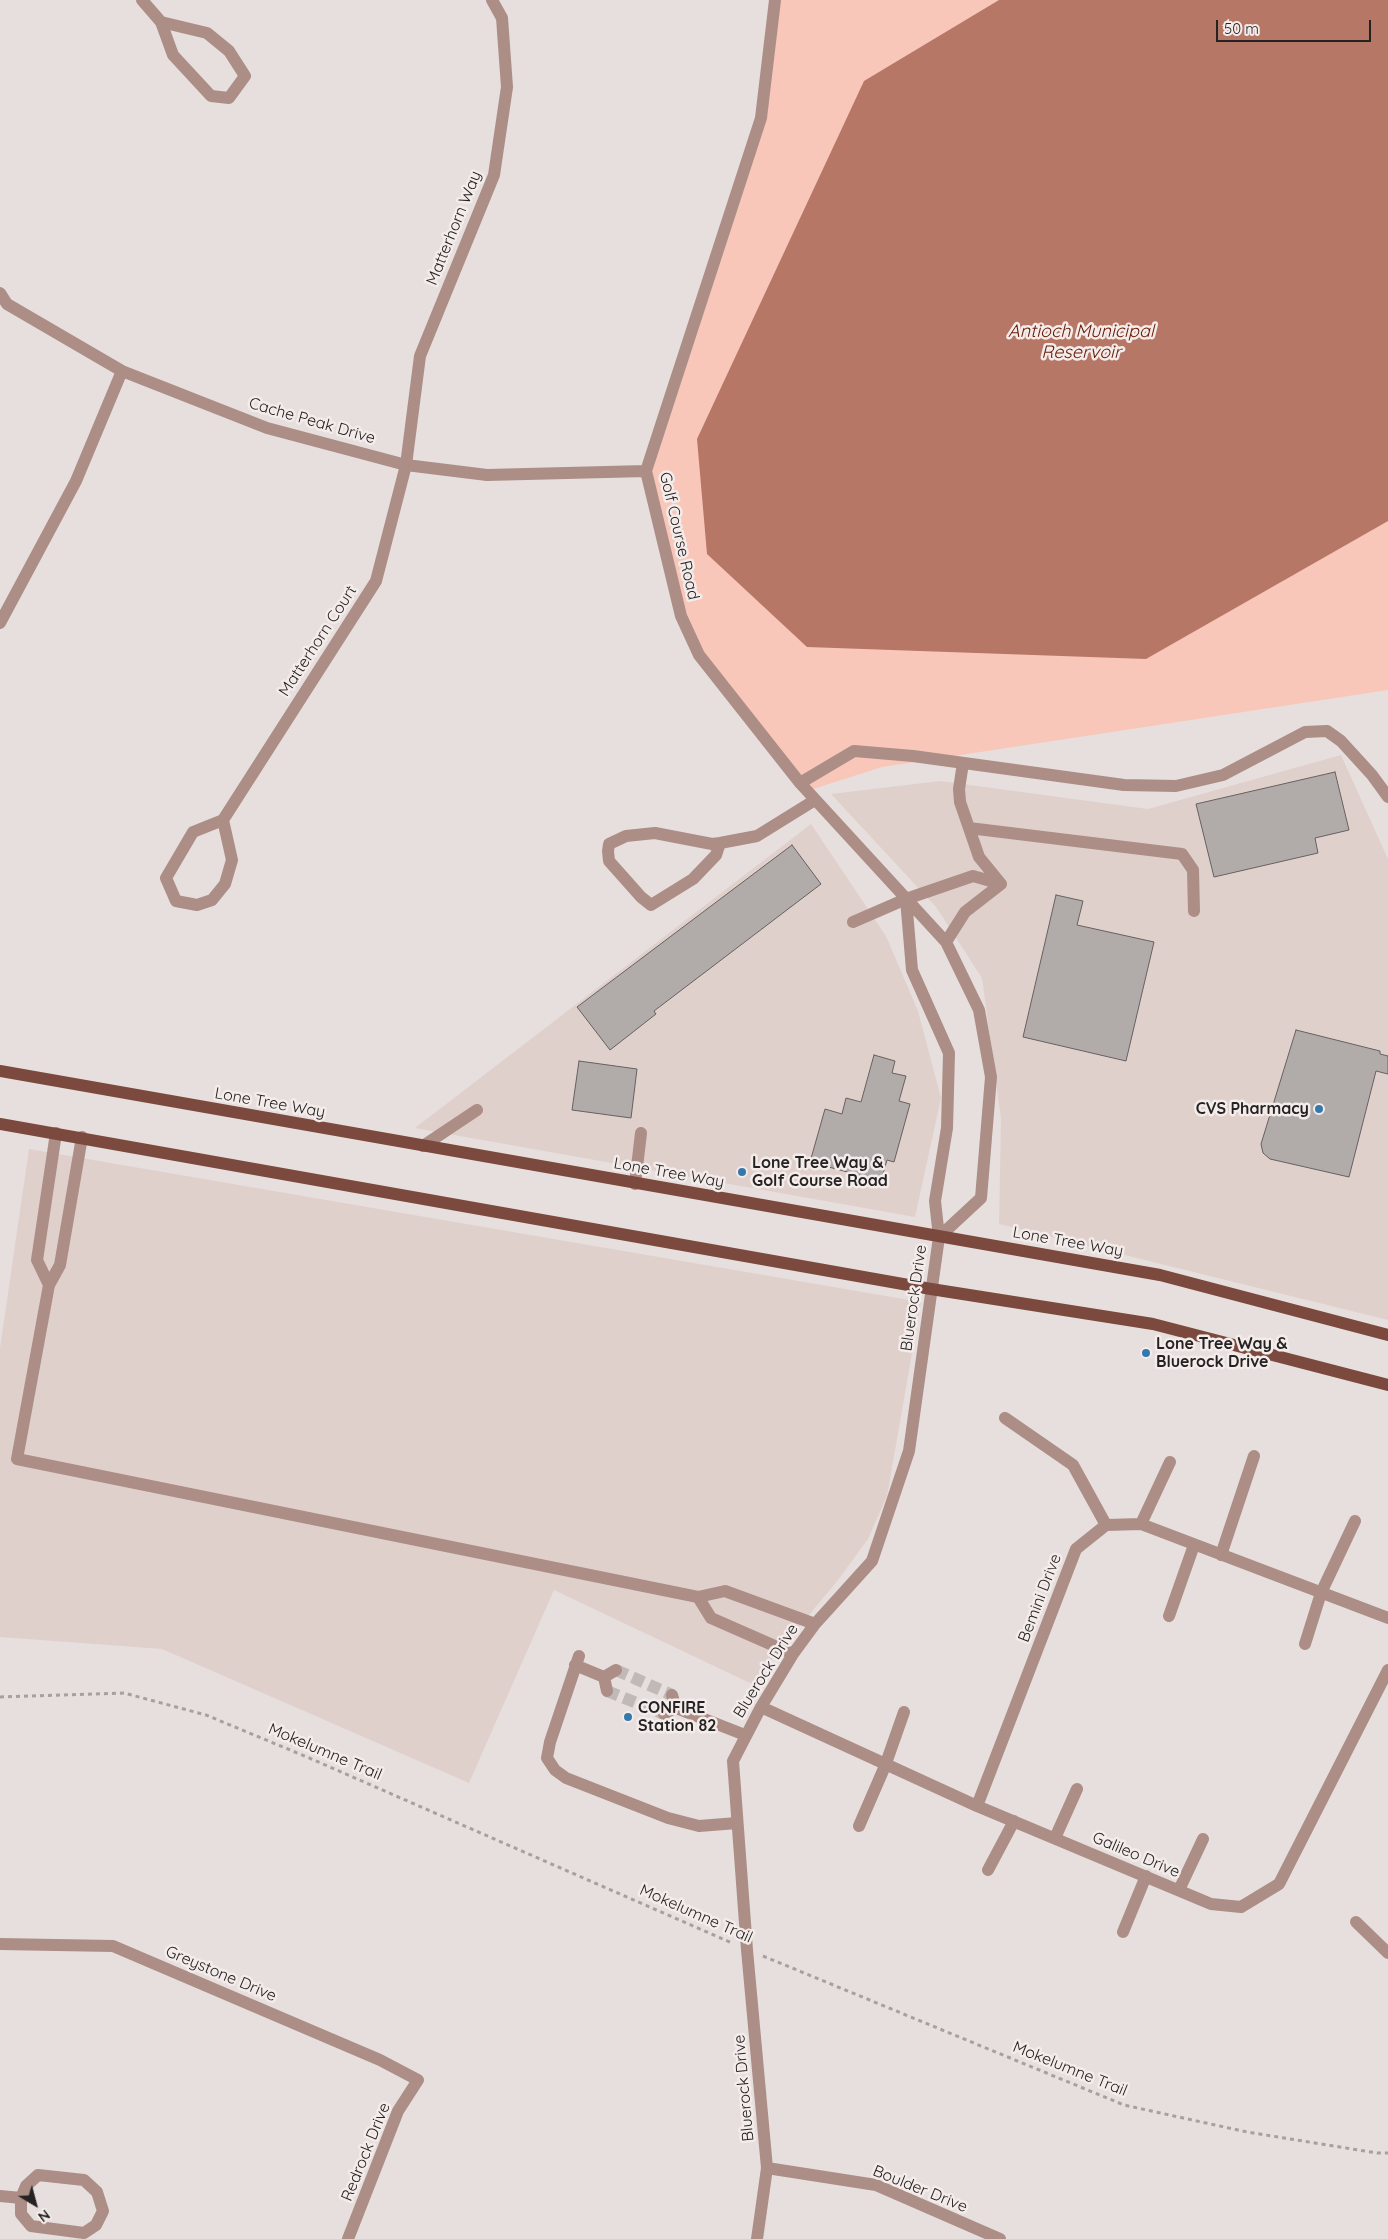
<!DOCTYPE html>
<style>
body{margin:0}
#map{position:relative;width:1388px;height:2239px;overflow:hidden;background:#e7dfdd;font-family:Quicksand,sans-serif}
canvas{display:block}
.north{position:absolute;left:10px;top:2179px;width:50px;height:50px;-webkit-text-stroke:4px #f4ecea;paint-order:stroke;rotate:143deg;font-size:14px;font-weight:700;line-height:20px;text-align:center;color:#252322}
.north::after{content:'';display:block;margin:auto;width:18px;height:22px;background:#252322;clip-path:polygon(50% 0,100% 100%,50% 72%,0 100%)}
.scale{position:absolute;left:1216px;top:20px;width:155px;height:22px;box-sizing:border-box;border:2px solid #252322;border-top:0;padding-left:6px;font-size:15px;line-height:18px;white-space:nowrap;color:#252322;-webkit-text-stroke:4px #f4ecea;paint-order:stroke}
</style>
<div id="map">
<canvas width="1388" height="2239"></canvas>
<div class="north">N</div>
<div class="scale">50 m</div>
</div>
<script>
const ctx = document.querySelector('canvas').getContext('2d');
ctx.lineJoin = 'round';
function paint(path, color) { ctx.fillStyle = color; ctx.fill(path, 'evenodd'); }
const shape = rows => new Path2D(rows.map(r => 'M' + r).join(''));
function trace(path, color, width, dash) { ctx.strokeStyle = color; ctx.lineWidth = width; ctx.lineCap = dash ? 'butt' : 'round'; ctx.setLineDash(dash || []); ctx.stroke(path); }
function drawText(font, color, halo, rows, align = 'center') {
  ctx.font = font + ' Quicksand,sans-serif'; ctx.lineWidth = 5; ctx.setLineDash([]); ctx.textBaseline = 'middle'; ctx.strokeStyle = halo; ctx.fillStyle = color; for (const [text, x, y, turn = 0] of rows) {
    ctx.save(); ctx.translate(x, y); ctx.rotate((+turn || 0) * Math.PI / 180); ctx.textAlign = isNaN(turn) ? turn : align; if (halo) ctx.strokeText(text, 0, 0); ctx.fillText(text, 0, 0); ctx.restore();
  }
}
paint(shape([
 [1341,755,1388,859,1388,1320,999,1224,1001,1119,982,978,936,907,831,794,940,781,1148,809],
 [811,824,886,936,918,1011,941,1098,915,1217,415,1128],
 [29,1149,921,1302,887,1496,868,1539,838,1580,752,1684,554,1590,469,1783,162,1649,0,1637,0,1348]
]), '#e0d0cc');
paint(shape([
 [775,0,1388,0,1388,690,882,767,807,791,699,655,681,616,646,471,761,118]
]), '#f8c7ba');
paint(shape([
 [999,0,1388,0,1388,521,1146,659,807,647,707,554,697,439,864,81]
]), '#b77767');
const building = shape([
 [1335,772,1349,830,1315,838,1318,853,1214,877,1196,804,1335,772],
 [792,845,821,884,654,1011,656,1014,610,1050,577,1007,792,845],
 [1056,895,1083,901,1077,925,1154,942,1126,1061,1023,1037,1056,895],
 [1296,1030,1380,1051,1380,1054,1388,1056,1388,1074,1376,1071,1349,1177,1270,1159,1263,1153,1261,1144,1296,1030],
 [874,1055,895,1061,892,1073,906,1076,899,1101,910,1104,894,1162,887,1160,881,1181,810,1162,825,1109,842,1114,846,1098,861,1102,874,1055],
 [579,1061,637,1069,631,1118,572,1110,579,1061]
]);
paint(building, '#b1aba9');
trace(building, '#676160', 1);
trace(shape([
 [616,1670,672,1695],
 [607,1691,664,1714]
]), '#c0b9b8', 12, [12, 6]);
trace(shape([
 [0,1697,124,1693,206,1715,307,1757,732,1943],
 [763,1956,1124,2105,1247,2132,1377,2153,1388,2153]
]), '#a6a09e', 3, [4, 4]);
trace(shape([
 [142,0,161,22,173,55,211,96,229,98,245,76,229,51,207,33,161,22],
 [775,0,761,118,646,471,681,616,699,655,800,783,946,942,979,1010,991,1077,981,1198,939,1237],
 [0,293,7,304,122,371,267,428,406,465,487,475,646,471],
 [0,623,76,481,122,371],
 [963,763,959,789,960,802,969,828],
 [800,783,854,751,913,756,1124,785,1176,786,1223,775,1305,732,1327,731,1341,741,1372,775,1388,797],
 [223,820,232,860,225,884,212,900,197,905,176,901,166,878,193,832,223,820,376,581,406,465,420,356,494,175,507,87,502,18,492,0],
 [720,843,716,855,693,879,651,905,641,897,609,861,608,851,609,844,626,836,655,833,712,844,720,843,757,836,815,800],
 [1001,884,979,857,969,828,1182,854,1193,870,1194,911],
 [853,922,906,899,973,876,1001,884],
 [946,942,965,912,1001,884],
 [82,1137,60,1265,49,1285,17,1459,698,1597,725,1591,815,1624],
 [423,1146,477,1110],
 [635,1184,641,1133],
 [49,1285,37,1260,56,1133],
 [1005,1418,1073,1465,1106,1525],
 [1141,1524,1170,1462],
 [1221,1555,1254,1456],
 [698,1597,711,1618,793,1654],
 [1169,1616,1194,1545],
 [1305,1644,1321,1593,1355,1521],
 [579,1656,550,1742,547,1758,555,1770,566,1778,668,1818,699,1826,737,1823],
 [575,1665,604,1677,607,1691],
 [604,1677,616,1670],
 [672,1695,676,1708],
 [761,1707,977,1806,1211,1904,1241,1907,1279,1884,1388,1670],
 [664,1714,676,1708,745,1735],
 [977,1806,1076,1549,1106,1525,1141,1524,1388,1618],
 [859,1826,885,1766,904,1712],
 [1055,1838,1077,1789],
 [988,1870,1014,1821],
 [1179,1890,1203,1839],
 [1356,1922,1388,1953],
 [1123,1932,1146,1876],
 [0,1944,113,1946,380,2060,418,2080,398,2111,348,2239],
 [767,2168,876,2185,1000,2239],
 [38,2175,84,2180,97,2192,103,2211,96,2225,84,2233,31,2226,21,2214,21,2198,26,2186,38,2175],
 [0,2196,21,2198],
 [757,2239,767,2168,747,1950,733,1761,761,1707,793,1654,815,1624,872,1561,909,1451,939,1237,935,1201,947,1128,949,1053,912,970,906,899]
]), '#ac8e86', 12);
trace(shape([
 [0,1071,1160,1275,1388,1335],
 [0,1124,931,1289,1153,1324,1388,1385]
]), '#7b493d', 12);
for (const [x, y, r, color] of [
 [1319,1109,5,"#3479ae"],
 [742,1172,5,"#3479ae"],
 [1146,1353,5,"#3479ae"],
 [628,1717,5,"#3479ae"]
]) { const dot = new Path2D(); dot.arc(x, y, r, 0, 2 * Math.PI); ctx.fillStyle = color; ctx.fill(dot); trace(dot, '#f4ecea', 2); }
drawText('16px', '#252322', '#f4ecea', [
 ["Matterhorn Way",454,228,-68],
 ["Cache Peak Drive",312,421,16],
 ["Golf Course Road",679,536,77],
 ["Matterhorn Court",318,641,-57],
 ["Lone Tree Way",270,1103,10],
 ["Lone Tree Way",669,1173,10],
 ["Lone Tree Way",1068,1242,10],
 ["Bluerock Drive",914,1298,-82],
 ["Bemini Drive",1040,1598,-69],
 ["Bluerock Drive",766,1671,-58],
 ["Mokelumne Trail",325,1752,23],
 ["Galileo Drive",1136,1855,23],
 ["Mokelumne Trail",696,1914,24],
 ["Greystone Drive",221,1974,23],
 ["Mokelumne Trail",1070,2069,22],
 ["Bluerock Drive",744,2088,-95],
 ["Redrock Drive",366,2152,-68],
 ["Boulder Drive",920,2189,22]
]);
drawText('bold 16px', '#252322', '#f4ecea', [
 ["CVS Pharmacy",1309,1109,"right"],
 ["Lone Tree Way &",752,1163],
 ["Golf Course Road",752,1181],
 ["Lone Tree Way &",1156,1344],
 ["Bluerock Drive",1156,1362],
 ["CONFIRE",638,1708],
 ["Station 82",638,1726]
], 'left');
drawText('italic 18px', '#671904', '#f4ecea', [
 ["Antioch Municipal",1081,332],
 ["Reservoir",1081,353]
]);
</script>
